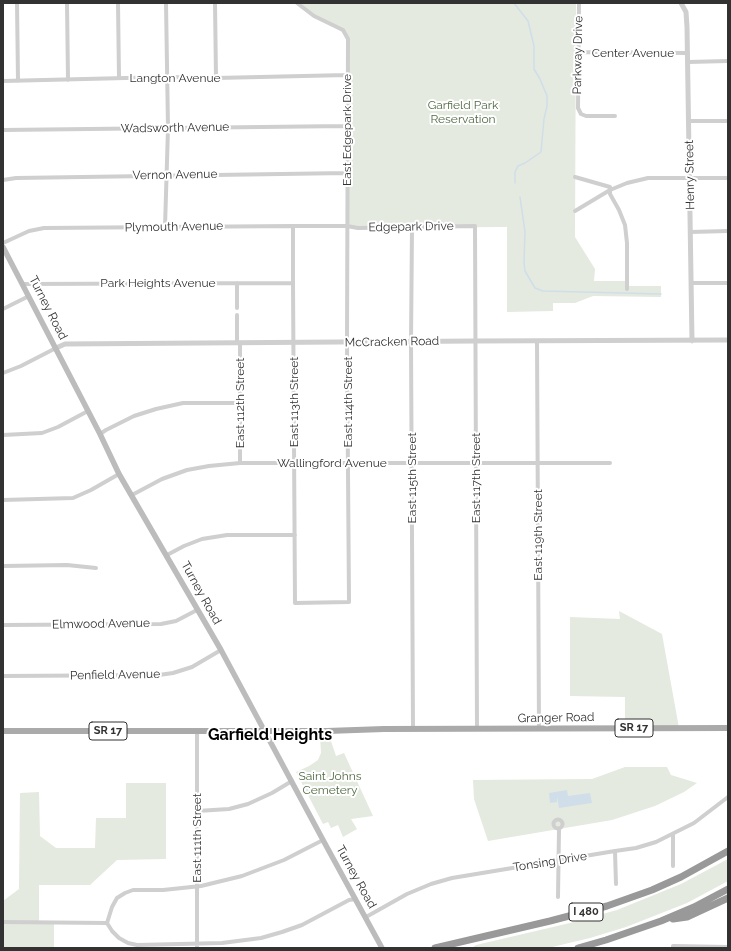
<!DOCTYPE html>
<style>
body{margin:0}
#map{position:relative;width:731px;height:951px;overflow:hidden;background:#fff;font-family:Raleway,sans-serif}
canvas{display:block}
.frame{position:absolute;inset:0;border:4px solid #323232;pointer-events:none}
</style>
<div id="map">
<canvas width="731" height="951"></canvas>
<div class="frame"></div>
</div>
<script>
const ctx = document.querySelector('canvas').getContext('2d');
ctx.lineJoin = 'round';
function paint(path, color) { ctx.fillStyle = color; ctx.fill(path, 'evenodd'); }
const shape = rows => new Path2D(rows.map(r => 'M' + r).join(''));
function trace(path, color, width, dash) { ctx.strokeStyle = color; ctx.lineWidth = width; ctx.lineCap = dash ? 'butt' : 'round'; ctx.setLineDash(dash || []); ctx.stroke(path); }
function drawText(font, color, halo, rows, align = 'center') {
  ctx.font = font + ' Raleway,sans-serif'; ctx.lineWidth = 4; ctx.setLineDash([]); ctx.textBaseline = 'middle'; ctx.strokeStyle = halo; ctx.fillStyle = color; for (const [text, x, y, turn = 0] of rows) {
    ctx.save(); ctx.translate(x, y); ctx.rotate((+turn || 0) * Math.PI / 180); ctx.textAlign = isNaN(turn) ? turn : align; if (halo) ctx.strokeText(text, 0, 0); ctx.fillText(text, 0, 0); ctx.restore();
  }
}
paint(shape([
 [297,3,576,3,575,237,595,269,594,281,627,281,627,286,661,286,661,297,593,296,575,303,553,303,553,311,507,312,507,227,358,228,347,226,348,39,346,34,314,16],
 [619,611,662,634,679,728,625,728,625,697,570,696,570,617,620,619],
 [329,735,336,756,344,753,373,816,351,819,357,829,343,837,338,825,331,828,328,822,323,824,296,772,309,766,318,760,321,753,320,736],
 [625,767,667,767,671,775,697,783,684,792,655,806,612,820,488,841,474,799,473,780,592,779],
 [126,783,166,783,166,859,117,860,90,885,39,885,39,922,54,922,54,948,3,948,3,901,19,889,20,793,39,792,40,836,56,848,95,848,96,818,126,818],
 [728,859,728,881,687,903,626,927,590,938,548,948,472,948,476,945,570,923,617,910,681,884]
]), '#e4eadf');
paint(shape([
 [567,790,568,796,590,793,592,803,559,808,557,796,557,802,550,803,549,793]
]), '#d0deea');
trace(shape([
 [514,3,528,21,534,46,534,69,540,79,547,96,547,106,544,119,541,152,525,163,518,166,515,172,515,183],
 [520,197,525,232,524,263,525,271,535,288,543,291,661,294]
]), '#d0deea', 1.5);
trace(shape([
 [17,3,18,81],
 [67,3,68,80],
 [118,3,119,78],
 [215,3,216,78],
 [579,3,578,108,581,114,586,116,615,116],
 [578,52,688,53],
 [688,62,728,61],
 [3,81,167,77,216,78,347,75],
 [689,121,728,121],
 [3,130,347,126],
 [575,177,610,187,610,194,619,210,625,225,627,243,627,289],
 [3,180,16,178,347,173],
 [575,211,610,190,627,183,648,178,728,178],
 [293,226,293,283,295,603,349,602,347,342,348,39,343,30,314,16,297,3],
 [165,227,168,128,166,3],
 [412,227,411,342,413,729],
 [690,232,728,231],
 [3,243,29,231,44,228,293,226,347,226,358,228,475,226,477,729],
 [237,283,237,308],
 [691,283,728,283],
 [23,284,293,283],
 [3,309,29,296],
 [237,315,237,343],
 [537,341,539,729],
 [240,343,240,463],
 [3,373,21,366,56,348],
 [100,434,106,430,134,416,156,409,183,403,240,403],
 [3,435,42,433,58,427,88,411],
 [132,495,162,479,187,470,209,466,240,463,610,463],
 [3,500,73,498,91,490,119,474],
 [167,555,184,546,202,539,227,535,295,535],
 [3,566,67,565,96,568],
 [3,625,161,624,176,621,197,610],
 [3,676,159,675,173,673,192,667,221,650],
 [197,731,197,948],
 [197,811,229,809,248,804,272,793,292,781],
 '553.5 824a4.5 4.5 0 1 1 9 0a4.5 4.5 0 1 1-9 0Z',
 [673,834,673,866],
 [615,851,616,884],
 [558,897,559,829],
 [366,917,407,894,431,884,452,878,615,851,636,848,656,842,694,823,728,797],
 [3,922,107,923],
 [107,923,112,931,119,938,128,943,137,945,222,943,261,938,282,932,302,925,349,900,356,899],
 [107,923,112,907,117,898,125,893,133,890,163,890,201,886,242,876,284,860,323,840],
 [673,948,673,946,728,947]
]), '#cfcfcf', 4);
trace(shape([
 [681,3,686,12,687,27,692,341],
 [56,348,65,344,475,341,728,340]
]), '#cfcfcf', 5);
trace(shape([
 [3,247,100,434,119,474,221,650,323,840,382,948]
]), '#bcbcbc', 5.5);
trace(shape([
 [3,731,327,731,384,729,728,728]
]), '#aaa', 6);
trace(shape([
 [673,919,687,917,728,898],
 [435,948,550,921,607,906,652,890,681,877,728,851],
 [578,948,606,940,661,921,694,907,728,889]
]), '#999', 7);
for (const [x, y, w] of [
 [634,728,38],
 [108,731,38],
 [586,912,34]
]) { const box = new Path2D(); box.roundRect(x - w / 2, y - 9, w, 18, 3); ctx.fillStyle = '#fff'; ctx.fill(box); trace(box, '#323232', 1); }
drawText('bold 11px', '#323232', null, [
 ["SR 17",634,728],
 ["SR 17",108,731],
 ["I 480",586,912]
]);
drawText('12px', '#323232', '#fff', [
 ["Center Avenue",633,53],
 ["Parkway Drive",578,55,-89],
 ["Langton Avenue",175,78],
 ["Wadsworth Avenue",175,128,-1],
 ["East Edgepark Drive",347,130,-90],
 ["Vernon Avenue",175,175,-1],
 ["Henry Street",690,175,-91],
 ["Plymouth Avenue",174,227,-1],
 ["Edgepark Drive",411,227,-1],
 ["Park Heights Avenue",158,283],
 ["Turney Road",48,308,63],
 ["McCracken Road",392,342,-1],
 ["East 113th Street",294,402,-90],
 ["East 114th Street",348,402,-90],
 ["East 112th Street",240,403,-90],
 ["Wallingford Avenue",332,463],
 ["East 115th Street",412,478,-90],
 ["East 117th Street",476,478,-90],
 ["East 119th Street",538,535,-90],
 ["Turney Road",201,593,61],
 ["Elmwood Avenue",101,624,-1],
 ["Penfield Avenue",115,675,-1],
 ["Granger Road",556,718,-1],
 ["East 111th Street",197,838,-90],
 ["Tonsing Drive",550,862,-9],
 ["Turney Road",356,877,61]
]);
drawText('12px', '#526a43', '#fff', [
 ["Garfield Park",463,105],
 ["Reservation",463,119],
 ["Saint Johns",330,776],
 ["Cemetery",330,790]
]);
drawText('bold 16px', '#000', '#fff', [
 ["Garfield Heights",270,735]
]);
</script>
